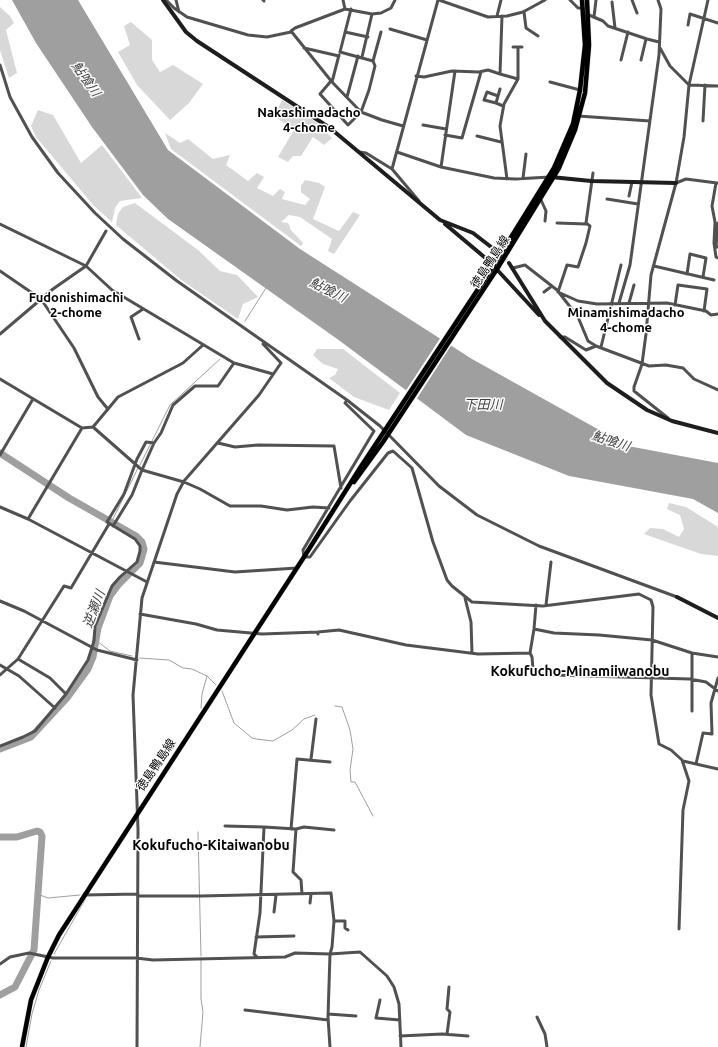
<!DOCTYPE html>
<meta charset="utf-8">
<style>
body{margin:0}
canvas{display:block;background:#fff}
</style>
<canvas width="718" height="1047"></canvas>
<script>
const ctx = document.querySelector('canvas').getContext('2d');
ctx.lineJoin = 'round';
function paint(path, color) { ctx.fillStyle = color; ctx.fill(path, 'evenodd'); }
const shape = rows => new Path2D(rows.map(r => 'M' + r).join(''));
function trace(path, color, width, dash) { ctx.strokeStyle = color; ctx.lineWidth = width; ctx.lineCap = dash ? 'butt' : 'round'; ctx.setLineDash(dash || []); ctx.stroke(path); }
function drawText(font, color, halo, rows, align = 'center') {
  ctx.font = font + ' Ubuntu,"Noto Sans JP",sans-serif'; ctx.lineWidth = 3; ctx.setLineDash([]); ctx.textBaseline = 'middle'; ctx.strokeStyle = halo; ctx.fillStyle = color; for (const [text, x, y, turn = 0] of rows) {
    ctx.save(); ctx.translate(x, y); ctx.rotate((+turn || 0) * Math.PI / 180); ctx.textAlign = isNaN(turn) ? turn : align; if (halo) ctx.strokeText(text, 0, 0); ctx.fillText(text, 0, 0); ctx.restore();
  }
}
paint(shape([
 [0,7,10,16,14,23,6,30,17,73,9,78,0,50],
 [131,22,152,40,152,60,160,72,173,65,203,84,189,103,170,120,137,85,118,52,130,45,124,26],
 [282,100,316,122,332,138,324,145,313,137,301,156,293,156,288,162,278,157,294,130,274,116],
 [38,110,53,115,81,163,102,145,142,198,120,201,115,208,112,222,94,206,36,137,31,126],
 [165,133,180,143,188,139,213,159,230,155,226,165,248,181,257,173,264,177,257,188,273,196,280,189,285,192,282,199,305,205,310,199,301,192,301,186,305,180,319,183,325,187,313,219,339,231,353,212,360,215,334,254,328,251,332,239,300,217,289,215,281,222,288,223,290,226,290,229,303,243,301,246,171,149],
 [135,203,198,250,220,271,237,275,258,297,243,304,238,319,180,279,116,225,118,214,123,207],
 [317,349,343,349,400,393,389,410,354,397,329,378,335,375,338,369,323,364,313,355],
 [669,503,686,507,718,527,718,556,701,554,644,534,650,528,663,529,679,537,684,529,680,515,667,509]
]), '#d8d8d8');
paint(shape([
 [12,0,78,0,168,150,300,249,472,359,628,446,718,463,718,513,693,499,569,476,466,435,340,341,168,219,143,195,92,127,36,43]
]), '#9f9f9f');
paint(shape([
 [441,337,452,344,416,400,405,392]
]), '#fff');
trace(shape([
 [245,321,266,288],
 [140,465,170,405,220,359],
 [112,521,138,468],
 [97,641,110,651,132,656],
 [139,658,169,660,183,668,192,669,207,676,216,685],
 [222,691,234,723,252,738,256,739,273,741,292,730,304,719,315,715],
 [335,706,342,707,350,730,353,749,350,770,351,782,355,782,373,816],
 [201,708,202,694,207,676],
 [198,832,201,956],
 [37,892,40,895,48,898,80,895],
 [54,954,86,898],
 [26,1047,32,1014,39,990,51,961],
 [200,1047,203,1012,201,999,201,960]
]), '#9f9f9f', 1);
trace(shape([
 [0,453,69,498,136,536,142,542,144,549,140,563,119,584,110,596,98,628,93,657,88,669,67,698,31,737,0,749],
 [0,837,17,837,37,831,40,832,42,836,34,950,15,987,0,995]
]), '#9f9f9f', 7);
trace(shape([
 [495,250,509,263]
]), '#d9d9d9', 4, [4, 2]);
const primary = shape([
 [354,482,383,442,497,269,559,168,575,130,585,93,589,45,587,0],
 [22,1047,31,1000,48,957,59,935,304,557,360,468,492,268,554,168,573,124,580,90,585,45,582,0]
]);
trace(primary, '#dbdbdb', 5.5);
trace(shape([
 [166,0,174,8,187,17,248,35,267,37,291,32],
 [176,0,179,12],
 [263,0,264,1],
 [343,0,345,9,295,28,291,31,332,82,361,112,382,120,403,126],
 [439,0,488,17,507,16,523,12,545,0],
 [570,0,578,8,583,8],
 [632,0,637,13],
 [612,2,615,28],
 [345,9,372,14,381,13,391,8,395,0],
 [351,9,340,52,373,61],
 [524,12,526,28,538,36],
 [589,15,603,21,608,26,647,39,659,42],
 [497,16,501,0],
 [502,16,500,74,518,79,518,48],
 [594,17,596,0],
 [688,25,690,14,718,23],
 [390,29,427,40],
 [345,32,368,37],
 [513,47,522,47],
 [304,48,339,56],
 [660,48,670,66,689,85,718,86],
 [362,57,372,14],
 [621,60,628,32],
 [641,60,646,39],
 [0,65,10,97,32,137,58,173,95,213,123,239,177,281,347,400,380,426,439,486,477,515,539,546,677,597],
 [416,76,424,77,452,71,479,72,488,70,500,74],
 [331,81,320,94,348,125,361,112,369,90,375,66,373,61,381,32],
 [332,82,339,55],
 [550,82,580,90],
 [498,96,500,89],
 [347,97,358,56],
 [496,103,498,96,487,92,484,100,496,103,503,106],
 [578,116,650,121],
 [703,121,705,85],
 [423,125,446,129],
 [445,135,462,138,481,72],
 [477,136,501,142],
 [359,152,366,153,392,169,438,0],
 [397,152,441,167,494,178,515,179,550,177],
 [441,167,455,71],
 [392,169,419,201],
 [593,173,586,223,590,226,586,243,578,267,567,265,558,292,578,301,597,304,667,303,706,311,711,315,718,314],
 [523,178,526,154],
 [507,179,500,126,504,104,518,79],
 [676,183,686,179,717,183],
 [716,183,712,206,715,222,714,243,716,257,718,258],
 [629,196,632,182],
 [607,199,638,204],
 [541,200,546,211,545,221],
 [557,223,586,224],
 [718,223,716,247,718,247],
 [0,224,86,266,112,290,234,363,273,374],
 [654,266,714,280],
 [513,268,525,265,557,290,578,317,588,341,596,346,649,366,666,365,683,368,694,379,718,390],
 [0,271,41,299,74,348,98,397,107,408],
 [687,274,690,254,706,258,703,277],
 [544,292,552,286],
 [619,303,630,265,659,55,661,9,658,0],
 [629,303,634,285],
 [675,305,678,285,707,289,704,311],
 [0,334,53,289,86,266,106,231],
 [560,337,565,337,586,350,596,346],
 [139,339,131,317,143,309],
 [601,347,621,265],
 [0,379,82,428,93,427,142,470,132,495,113,526],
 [347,400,345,403,374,431,303,550,304,557,310,557,350,501,388,453,393,451,412,468,433,542,447,580,452,586,472,602,543,606,639,594,651,600,653,607,651,695,659,744,671,750,682,760,689,781,683,810,679,929],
 [668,418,634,391,634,387,642,364,646,334,651,275,676,183,684,137,689,85,708,0],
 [93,427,118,397,183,363,203,345],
 [154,443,142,470,184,482,200,489,230,506,261,506,287,510,313,507,329,508],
 [218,443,235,447,258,445,334,446,341,488],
 [0,455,33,399],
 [0,507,28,519,147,582],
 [28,519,82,428],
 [154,562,235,572,297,568],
 [465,598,471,622,472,653],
 [0,601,24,611,97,650,137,660],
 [546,605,551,562],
 [140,614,196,624,217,630,262,634,318,632,318,634],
 [534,629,536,605],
 [318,632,339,630,406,645,478,654,530,653,532,657,533,669,535,673,539,675,551,673,554,675,690,679,706,682,718,691],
 [530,653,534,629,554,633,599,635,652,640,692,653,718,657],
 [692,653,692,711],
 [18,659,50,678,66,694],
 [0,665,19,676,55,708],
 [0,675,18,659,64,586,71,588,109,524],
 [0,746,23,737,35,731,66,694,88,660,94,641,95,626,112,586,120,577,137,562,140,551,140,546,135,539,107,522,124,494,137,459,146,442,154,443,161,433,173,405,195,386,218,386,234,363],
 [311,759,316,719],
 [683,761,718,769],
 [696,764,703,733,712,734,711,703,718,678],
 [225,826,264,827],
 [291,829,297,759,330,762],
 [296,829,293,872,301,880,302,894],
 [84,895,138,894],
 [138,896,201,896,331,893,334,921,332,947,330,954,360,952,387,976,394,987,399,1004,401,1047],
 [310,903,311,894],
 [274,912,276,895],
 [334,921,345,921,345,928,348,930],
 [256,937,294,936],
 [257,957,254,954,260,913,264,827,296,829,304,827,334,830],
 [0,964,10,957,29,953,53,958,136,958,153,960,285,957,295,953,330,954,328,1017,330,1047],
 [380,1000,376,1018,400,1020],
 [245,1010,328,1020],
 [328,1014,356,1016],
 [537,1017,545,1034,547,1047],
 [447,1034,450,1012,447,1009,449,987],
 [400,1036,442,1034,468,1036],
 [137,1047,138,829,133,695,142,598,177,494,184,481,259,395,281,363,263,344]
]), '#515151', 3);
trace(shape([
 [163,0,186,32,197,41,330,128,440,220,473,233,495,250],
 [551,177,591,181,676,183],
 [445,224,489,261,539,315],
 [509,263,545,321,607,383,647,410,672,421,718,433],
 [677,597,718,618]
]), '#1e1e1e', 4);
trace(primary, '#000', 4.5);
drawText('12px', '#000', '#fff', [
 ["徳島鴨島線",490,262,-57],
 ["徳島鴨島線",156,765,-56]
]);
drawText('italic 13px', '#404040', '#fff', [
 ["鮎喰川",86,79,55],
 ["鮎喰川",328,290,26],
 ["下田川",483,405],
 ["鮎喰川",611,441,18],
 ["逆瀬川",94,609,-69]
]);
drawText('bold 13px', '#000', '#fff', [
 ["Nakashimadacho",309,113],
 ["4-chome",309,128],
 ["Fudonishimachi",76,298],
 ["2-chome",76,313],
 ["Minamishimadacho",626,313],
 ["4-chome",626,328]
]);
drawText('bold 14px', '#000', '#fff', [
 ["Kokufucho-Minamiiwanobu",580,671],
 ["Kokufucho-Kitaiwanobu",211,845]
]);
</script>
